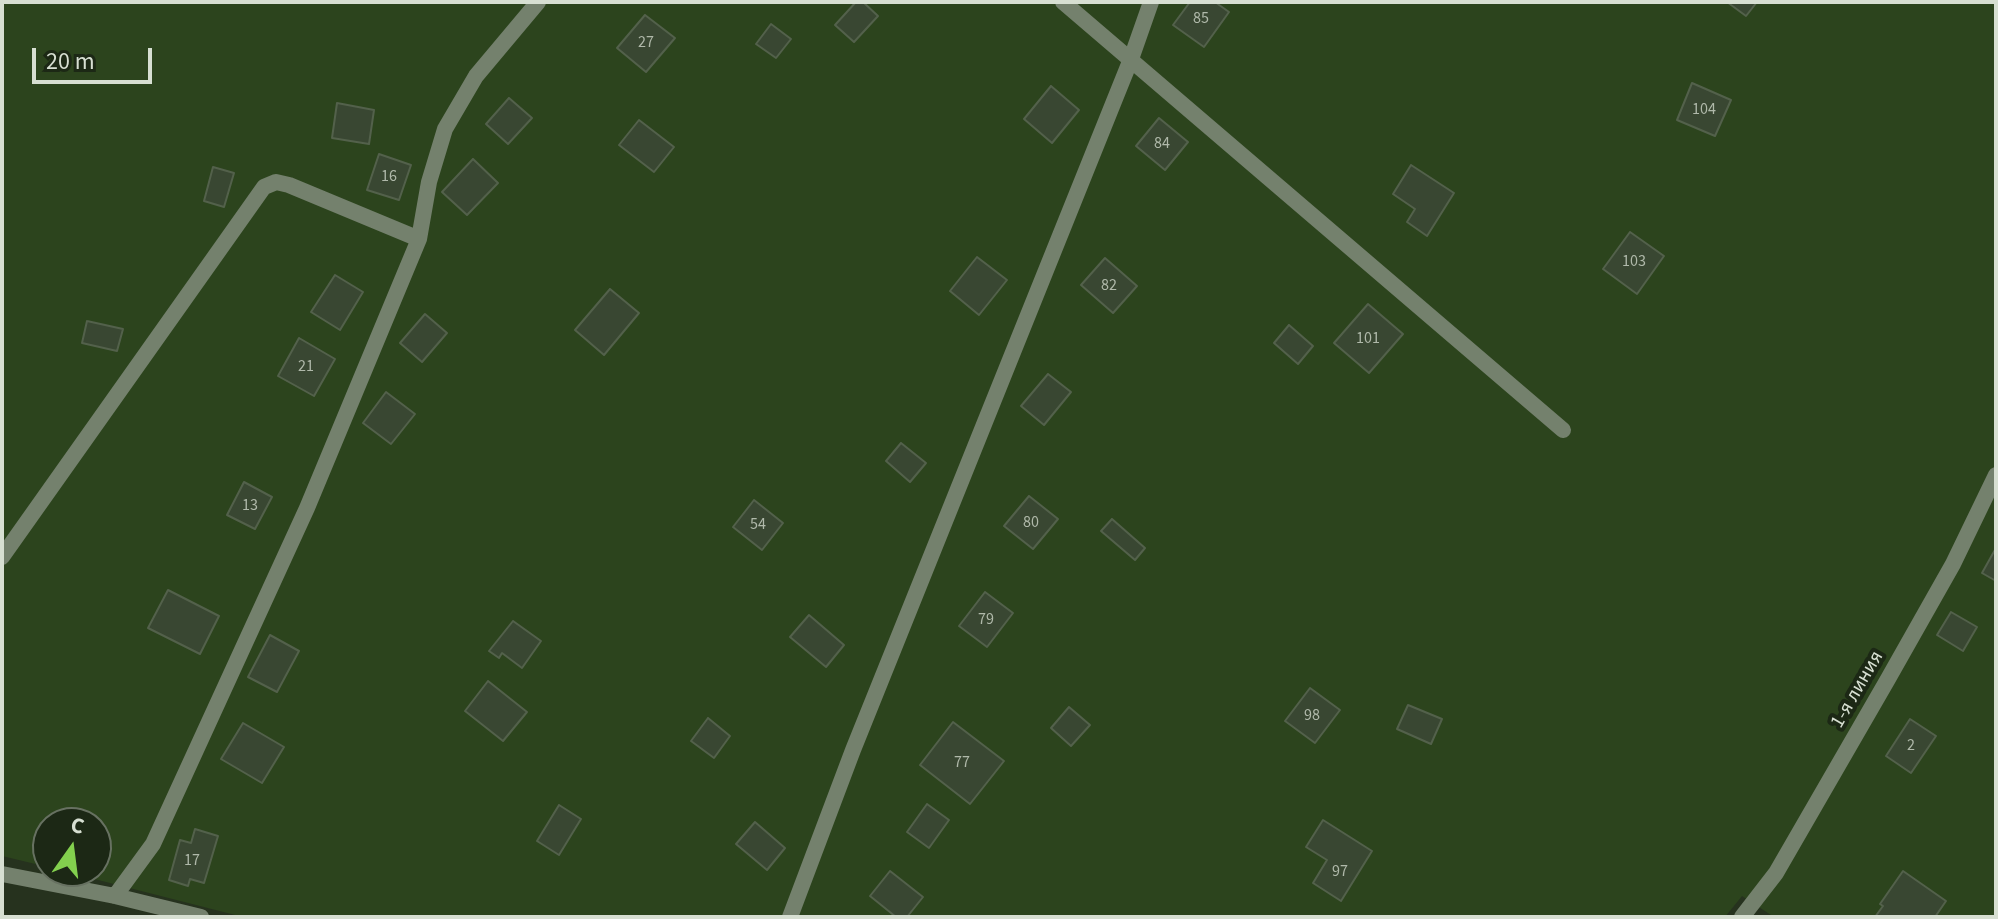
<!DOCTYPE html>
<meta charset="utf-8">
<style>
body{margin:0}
#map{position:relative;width:1998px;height:919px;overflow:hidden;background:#26321e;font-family:"Source Sans 3",sans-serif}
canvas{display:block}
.frame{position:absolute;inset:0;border:4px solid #d7dfd2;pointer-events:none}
.north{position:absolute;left:32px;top:807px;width:80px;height:80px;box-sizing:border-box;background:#1c2815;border:2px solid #677161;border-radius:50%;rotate:14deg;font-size:22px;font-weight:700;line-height:32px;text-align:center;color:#d7dfd2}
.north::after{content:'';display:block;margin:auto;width:28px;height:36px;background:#83d04e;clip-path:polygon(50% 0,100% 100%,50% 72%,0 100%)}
.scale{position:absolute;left:32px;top:48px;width:120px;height:36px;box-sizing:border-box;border:4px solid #d7dfd2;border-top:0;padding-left:10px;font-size:24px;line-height:28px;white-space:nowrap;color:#d7dfd2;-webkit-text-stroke:6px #1c2815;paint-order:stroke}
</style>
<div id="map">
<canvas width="1998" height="919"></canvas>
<div class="frame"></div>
<div class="north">С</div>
<div class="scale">20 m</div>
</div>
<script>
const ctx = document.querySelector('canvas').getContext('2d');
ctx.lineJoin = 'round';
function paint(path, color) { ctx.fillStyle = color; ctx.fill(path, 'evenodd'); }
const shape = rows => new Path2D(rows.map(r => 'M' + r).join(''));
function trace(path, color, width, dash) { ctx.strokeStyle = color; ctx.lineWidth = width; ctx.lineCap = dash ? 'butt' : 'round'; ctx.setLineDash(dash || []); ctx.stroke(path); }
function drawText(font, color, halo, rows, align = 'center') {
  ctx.font = font + ' "Source Sans 3",sans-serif'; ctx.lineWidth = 8; ctx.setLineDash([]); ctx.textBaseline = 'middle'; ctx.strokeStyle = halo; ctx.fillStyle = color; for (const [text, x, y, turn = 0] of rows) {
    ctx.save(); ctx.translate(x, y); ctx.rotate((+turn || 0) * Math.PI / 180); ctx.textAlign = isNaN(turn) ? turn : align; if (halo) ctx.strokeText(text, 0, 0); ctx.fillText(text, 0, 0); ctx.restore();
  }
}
paint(shape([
 [2,2,1996,2,1996,917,1774,917,1742,896,1725,917,243,917,63,871,96,871,96,823,48,823,48,867,2,856]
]), '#2c441d');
const building = shape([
 [856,2,863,2,878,16,854,42,835,25,856,2],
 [1190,2,1215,2,1229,12,1204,47,1173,25,1190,2],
 [1727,2,1757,2,1746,16,1727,2],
 [645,15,675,38,646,72,617,48,645,15],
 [771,24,791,39,776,58,756,44,771,24],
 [1692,83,1731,100,1715,136,1677,120,1692,83],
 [1051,86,1079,110,1052,143,1024,119,1051,86],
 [509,98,532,118,508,144,486,124,509,98],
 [337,103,374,110,369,144,332,138,337,103],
 [1159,118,1188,142,1165,170,1136,146,1159,118],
 [639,120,674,147,654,172,619,145,639,120],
 [379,154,411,165,399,200,367,190,379,154],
 [473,159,498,183,467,215,442,192,473,159],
 [1411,165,1454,193,1427,236,1407,222,1415,209,1393,194,1411,165],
 [213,167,234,173,224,207,204,201,213,167],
 [1630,232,1664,256,1637,294,1603,269,1630,232],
 [977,257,1007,280,979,315,950,291,977,257],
 [1105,258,1137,286,1113,313,1081,285,1105,258],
 [335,275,363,292,340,330,311,312,335,275],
 [610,289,639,313,604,355,575,330,610,289],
 [1368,304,1403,334,1369,373,1334,343,1368,304],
 [425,314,447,333,422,362,400,343,425,314],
 [87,321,123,329,117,351,82,343,87,321],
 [1289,325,1313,346,1298,364,1274,343,1289,325],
 [299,338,335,359,314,396,278,376,299,338],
 [1048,374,1071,392,1044,425,1021,406,1048,374],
 [386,392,415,414,391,444,363,423,386,392],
 [901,443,926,463,910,482,886,461,901,443],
 [244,482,272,497,255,529,227,515,244,482],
 [1029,496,1058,519,1033,549,1004,526,1029,496],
 [754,500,783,523,762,550,733,527,754,500],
 [1112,519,1145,548,1135,560,1101,531,1112,519],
 [1996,548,1996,581,1982,573,1996,548],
 [168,590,219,616,200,654,148,628,168,590],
 [985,592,1013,613,987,647,959,626,985,592],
 [1951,612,1977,627,1963,651,1937,635,1951,612],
 [809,615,844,645,826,667,790,637,809,615],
 [513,621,541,641,522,668,502,653,499,658,489,651,513,621],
 [270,635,299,651,277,692,248,677,270,635],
 [488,681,527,712,503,741,465,711,488,681],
 [1310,688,1340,710,1315,743,1285,721,1310,688],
 [1408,705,1442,719,1431,744,1397,729,1408,705],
 [1069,707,1090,725,1071,746,1051,728,1069,707],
 [708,718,730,736,714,758,691,741,708,718],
 [1910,719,1936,736,1911,773,1886,756,1910,719],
 [953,722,1004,761,970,804,920,765,953,722],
 [243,723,284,747,262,783,221,759,243,723],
 [927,804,949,820,929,848,907,832,927,804],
 [559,805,581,819,559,855,537,841,559,805],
 [1323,820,1372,851,1341,901,1313,883,1327,860,1306,847,1323,820],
 [755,822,785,848,767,870,736,844,755,822],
 [195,829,218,836,204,883,190,879,188,886,169,880,180,840,191,843,195,829],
 [890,871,923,897,907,917,896,917,870,896,890,871],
 [1903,871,1946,901,1935,917,1875,917,1883,906,1880,904,1903,871]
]);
paint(building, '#394732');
trace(building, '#53614b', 2);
trace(shape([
 [1063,2,1563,430],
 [2,557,264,187,276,182,289,185,419,239],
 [2,874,115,896,201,917],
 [115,896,153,844,307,508,419,239,429,182,445,129,476,76,538,2],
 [790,917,853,750,1131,59,1151,2]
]), '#74816d', 16);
trace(shape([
 [1742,917,1776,873,1888,679,1953,564,1996,475]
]), '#74816d', 16);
drawText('16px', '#b0b9aa', null, [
 ["85",1201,19],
 ["27",646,43],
 ["104",1704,110],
 ["84",1162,144],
 ["16",389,177],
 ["103",1634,262],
 ["82",1109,286],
 ["101",1368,339],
 ["21",306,367],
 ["13",250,506],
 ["80",1031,523],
 ["54",758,525],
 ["79",986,620],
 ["98",1312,716],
 ["2",1911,746],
 ["77",962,763],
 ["17",192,861],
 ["97",1340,872]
]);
drawText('20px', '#d7dfd2', '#1c2815', [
 ["1-я линия",1858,690,-60]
]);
</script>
